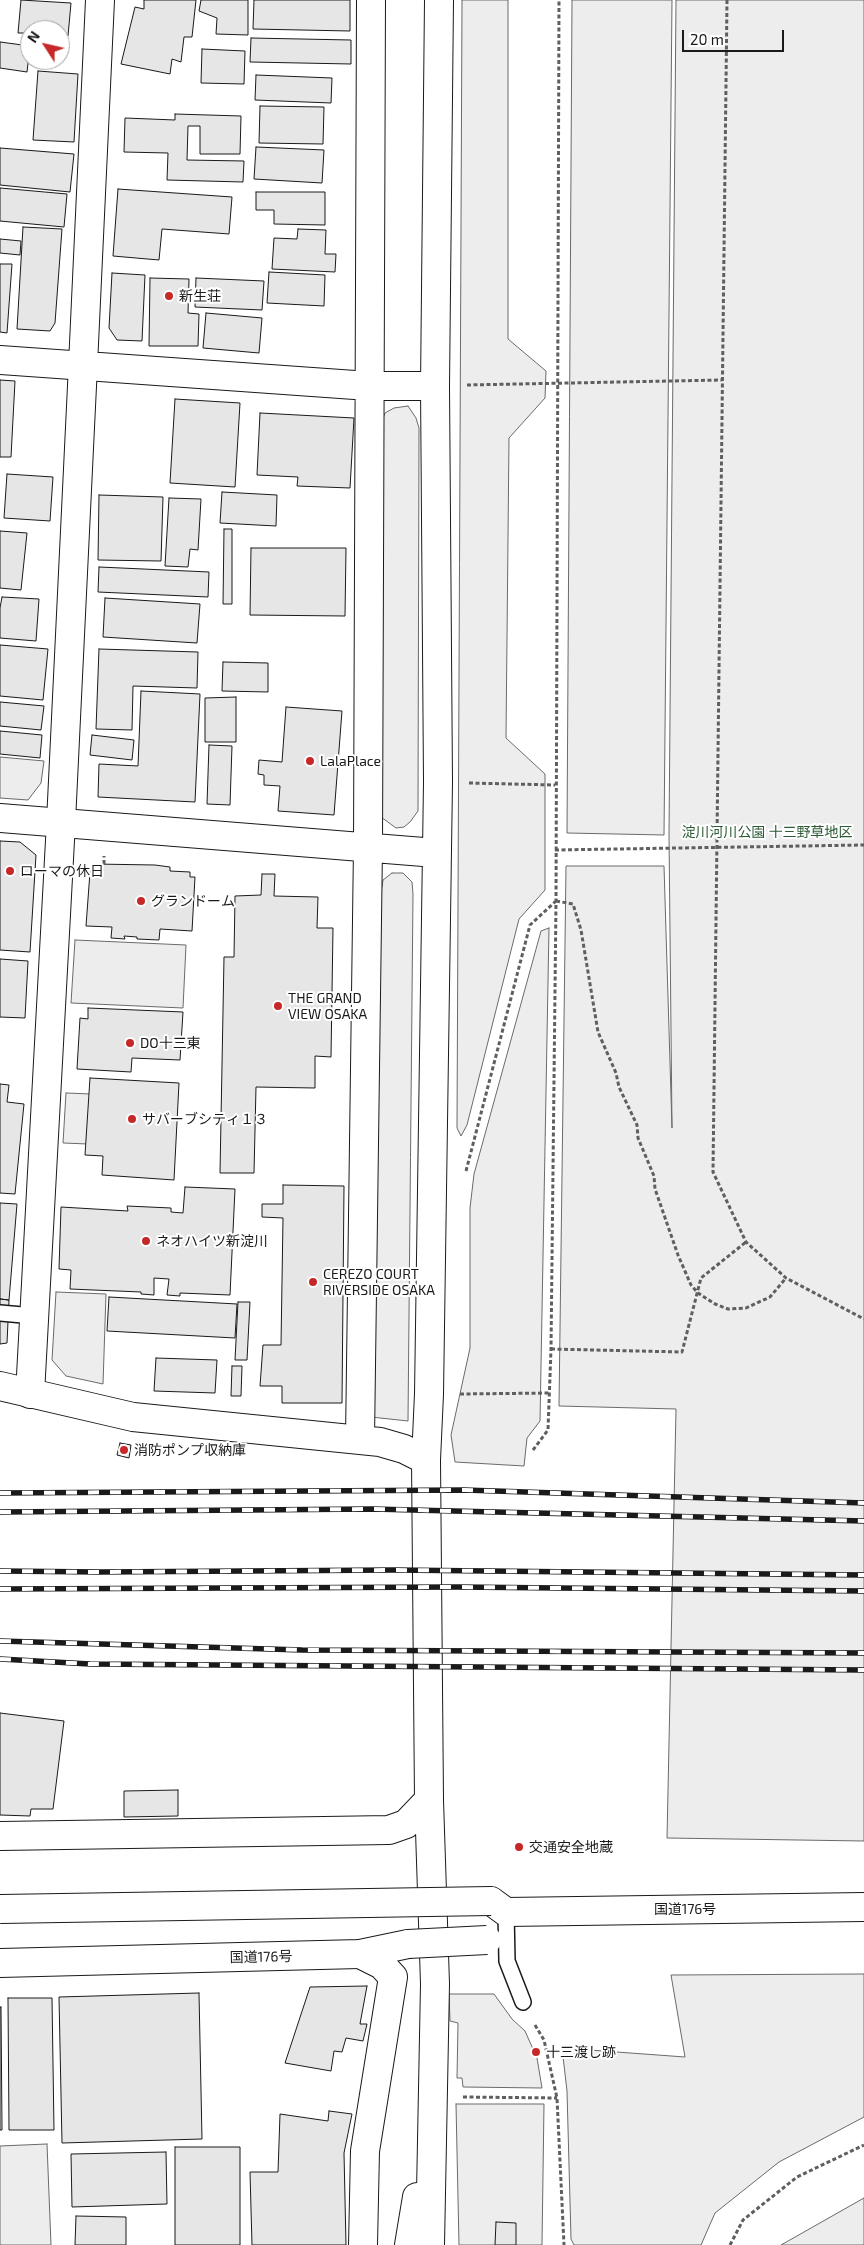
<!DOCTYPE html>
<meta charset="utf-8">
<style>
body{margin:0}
#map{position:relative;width:864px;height:2245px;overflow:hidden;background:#fff;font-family:"Exo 2",sans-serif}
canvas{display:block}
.north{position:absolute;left:20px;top:20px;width:50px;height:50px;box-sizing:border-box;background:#fff;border:1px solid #a3a3a3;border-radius:50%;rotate:305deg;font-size:14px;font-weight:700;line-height:20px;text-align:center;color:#1a1a1a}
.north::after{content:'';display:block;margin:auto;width:18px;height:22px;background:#c62828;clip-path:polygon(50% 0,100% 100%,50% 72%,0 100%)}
.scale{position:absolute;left:682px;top:30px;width:102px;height:22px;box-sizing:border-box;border:2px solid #1a1a1a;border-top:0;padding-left:6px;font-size:15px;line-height:18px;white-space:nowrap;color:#1a1a1a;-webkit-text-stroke:4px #fff;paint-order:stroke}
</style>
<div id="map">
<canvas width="864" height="2245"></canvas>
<div class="north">N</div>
<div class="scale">20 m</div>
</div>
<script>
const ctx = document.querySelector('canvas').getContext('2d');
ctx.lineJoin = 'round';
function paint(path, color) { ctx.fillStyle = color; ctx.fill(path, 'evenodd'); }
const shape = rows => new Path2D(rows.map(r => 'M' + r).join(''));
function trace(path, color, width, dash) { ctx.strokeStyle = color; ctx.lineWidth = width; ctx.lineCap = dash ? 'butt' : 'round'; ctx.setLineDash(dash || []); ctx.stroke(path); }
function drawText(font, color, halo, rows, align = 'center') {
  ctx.font = font + ' "Exo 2","Noto Sans JP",sans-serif'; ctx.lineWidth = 4; ctx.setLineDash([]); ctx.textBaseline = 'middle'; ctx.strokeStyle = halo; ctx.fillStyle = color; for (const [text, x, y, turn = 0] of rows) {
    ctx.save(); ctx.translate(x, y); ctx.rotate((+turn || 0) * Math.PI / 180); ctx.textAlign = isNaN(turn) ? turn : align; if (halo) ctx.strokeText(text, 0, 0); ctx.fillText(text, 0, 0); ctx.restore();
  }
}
const built = shape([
 [462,0,508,0,508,339,546,371,545,398,509,438,506,738,545,774,545,890,519,919,467,1125,461,1136,457,1128,462,0],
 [572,0,672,0,664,835,567,833,572,0],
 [676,0,864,0,864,1841,667,1838,676,1409,559,1406,566,866,664,866,672,1128,669,835,676,0],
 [408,406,416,418,419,428,418,811,410,822,404,827,396,828,381,817,381,423,385,413,394,408,408,406],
 [0,757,44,761,41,783,28,800,0,798,0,757],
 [392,873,403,873,412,882,413,894,408,1421,371,1417,381,893,383,880,392,873],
 [549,928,540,1421,527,1438,524,1466,455,1462,451,1435,470,1348,470,1208,474,1174,541,931,549,928],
 [75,940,186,945,183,1008,71,1003,75,940],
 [66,1093,91,1094,88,1144,63,1143,66,1093],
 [56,1292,106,1294,103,1384,66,1376,52,1360,56,1292],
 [864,1974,864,2117,779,2162,715,2213,701,2245,574,2245,571,2239,567,2091,562,2048,685,2057,671,1975,864,1974],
 [449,1994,494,1994,512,2019,525,2031,537,2058,542,2088,463,2087,462,2078,457,2078,458,2023,450,2021,449,1994],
 [456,2104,544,2104,542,2245,459,2245,456,2104],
 [47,2144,51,2245,0,2245,0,2146,47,2144],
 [864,2198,864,2245,781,2245,864,2198]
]);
paint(built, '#ededed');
trace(built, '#6a6a6a', 1);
const building = shape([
 [21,0,71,3,68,36,60,35,60,30,30,30,30,33,18,33,21,0],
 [144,0,196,0,192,37,184,37,181,62,172,59,170,74,121,64,135,7,144,9,144,0],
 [201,0,248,0,248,35,216,34,217,18,199,11,201,0],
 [254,0,350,0,350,31,253,29,254,0],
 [251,38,351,40,351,64,250,62,251,38],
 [0,42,30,46,27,72,0,68,0,42],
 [202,49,245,51,244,84,201,83,202,49],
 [38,71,78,74,74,142,33,140,38,71],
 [256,75,332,78,331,103,255,100,256,75],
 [260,106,324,107,323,144,259,143,260,106],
 [175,114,241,116,240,154,200,154,200,126,188,126,187,160,244,161,243,182,167,180,168,153,124,152,125,118,175,120,175,114],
 [256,147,324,150,322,183,254,179,256,147],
 [0,148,74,154,70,192,0,185,0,148],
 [0,188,67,194,64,227,0,221,0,188],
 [118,189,232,197,229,234,162,229,159,260,113,256,118,189],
 [256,192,325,192,325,225,274,224,274,210,256,210,256,192],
 [23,227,62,229,55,323,50,331,17,329,23,227],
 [298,229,326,230,325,254,336,254,335,272,272,269,274,238,297,239,298,229],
 [0,239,21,241,20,255,0,253,0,239],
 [0,264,12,264,7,333,0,332,0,264],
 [269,272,325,275,324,306,267,303,269,272],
 [112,273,145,275,142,341,117,340,109,328,112,273],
 [150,278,189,279,188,313,199,314,198,346,149,346,150,278],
 [196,278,264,281,262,310,195,307,196,278],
 [206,313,262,318,259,353,203,348,206,313],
 [0,380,15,381,11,457,0,457,0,380],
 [175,399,240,403,235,487,170,483,175,399],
 [260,413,354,418,350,488,297,486,298,477,257,475,260,413],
 [7,474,53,477,50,521,4,518,7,474],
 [222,492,277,495,276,526,220,523,222,492],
 [99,495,163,497,161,561,98,560,99,495],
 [169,498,201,499,198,550,190,549,188,567,165,566,169,498],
 [224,529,232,529,232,604,223,604,224,529],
 [0,531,27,533,21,590,0,588,0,531],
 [251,548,346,548,345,616,250,615,251,548],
 [99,567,209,572,208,597,98,592,99,567],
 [2,597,39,599,36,641,0,638,0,608,2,597],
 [105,598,200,604,197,643,103,637,105,598],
 [0,645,48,649,43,700,0,696,0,645],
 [99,649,198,652,197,688,133,686,132,730,96,729,99,649],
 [223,662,268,663,268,692,222,691,223,662],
 [141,691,200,694,195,802,98,797,99,764,138,766,141,691],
 [236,697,236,742,205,742,205,698,236,697],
 [0,702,44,706,41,730,0,726,0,702],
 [286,707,342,711,334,815,278,811,280,786,264,785,264,775,258,774,259,760,282,762,286,707],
 [0,731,42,735,40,758,0,754,0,731],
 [92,735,134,740,132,760,90,755,92,735],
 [209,745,232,746,230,805,207,804,209,745],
 [0,841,20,842,36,855,30,952,0,950,0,841],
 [94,864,155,865,170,867,170,871,190,872,190,877,195,877,192,931,160,929,159,940,137,939,137,937,124,936,125,939,111,938,112,927,86,926,90,872,94,872,94,864],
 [262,874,275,874,274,896,318,897,317,928,333,928,331,1057,315,1056,315,1088,256,1087,254,1173,220,1173,224,957,234,957,235,896,261,895,262,874],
 [0,959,28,961,25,1018,0,1017,0,959],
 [88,1008,183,1012,180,1060,132,1058,131,1072,77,1069,80,1018,88,1019,88,1008],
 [90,1078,179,1083,174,1180,102,1175,103,1156,85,1155,90,1078],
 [0,1084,9,1085,7,1102,24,1104,15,1194,0,1193,0,1084],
 [283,1185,344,1186,342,1403,282,1403,282,1386,260,1386,263,1345,281,1345,283,1218,262,1217,262,1204,283,1204,283,1185],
 [185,1187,235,1189,230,1295,180,1293,180,1296,167,1295,169,1279,154,1278,154,1295,141,1294,141,1292,70,1289,71,1270,59,1269,61,1207,128,1211,127,1206,171,1208,171,1212,183,1213,185,1187],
 [0,1203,17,1204,9,1300,0,1299,0,1203],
 [109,1297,237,1304,235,1338,107,1331,109,1297],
 [0,1299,9,1300,7,1343,0,1344,0,1299],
 [238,1302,250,1302,247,1360,235,1360,238,1302],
 [156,1358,217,1360,215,1393,154,1391,156,1358],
 [232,1366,242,1366,241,1396,231,1396,232,1366],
 [120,1443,131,1445,129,1458,117,1455,120,1443],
 [0,1713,64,1721,53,1809,31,1809,30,1816,0,1815,0,1713],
 [178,1790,178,1816,124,1817,124,1791,178,1790],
 [367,1986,360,2024,367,2024,363,2041,346,2038,342,2052,334,2051,331,2071,285,2063,310,1987,367,1986],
 [199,1993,202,2139,62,2143,59,1997,199,1993],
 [8,1998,52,1998,54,2130,9,2130,8,1998],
 [1,2007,2,2130,0,2130,0,2007,1,2007],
 [329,2111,352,2114,344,2153,346,2245,252,2245,250,2172,278,2172,280,2114,328,2121,329,2111],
 [175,2147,240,2147,240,2245,175,2245,175,2147],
 [166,2152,167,2204,72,2207,71,2154,166,2152],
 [76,2216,126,2217,126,2245,75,2245,76,2216],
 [496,2222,516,2223,516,2245,495,2245,496,2222]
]);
paint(building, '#e6e6e6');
trace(building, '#1a1a1a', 1);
const service = shape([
 [0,1313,34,1316],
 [506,1912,507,1961,523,2002]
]);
const minor = shape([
 [0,360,369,386,435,386,438,782,429,1394,426,1460,429,1800,435,1984,430,2245],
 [83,365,100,0],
 [0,818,436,853],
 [0,1386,133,1417,380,1442,404,1449,426,1460],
 [360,1439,368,846,371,0],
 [0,1836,389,1830,406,1824,429,1800],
 [360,1954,382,1965,393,1977,365,2151,363,2245],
 [409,2245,417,2197]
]);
const tertiary = shape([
 [435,386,439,0],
 [30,1394,61,822,83,365]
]);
const trunk = shape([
 [491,1901,506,1912,864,1907],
 [0,1963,360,1954,408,1944]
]);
trace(service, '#1a1a1a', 18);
trace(minor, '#1a1a1a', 30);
trace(tertiary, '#1a1a1a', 30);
trace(trunk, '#1a1a1a', 30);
trace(shape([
 [727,0,713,1172,746,1242,786,1278,864,1319],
 [467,385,722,380],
 [469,783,555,785],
 [555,850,864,845],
 [104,864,104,856],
 [556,901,573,904,581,930,598,1032,616,1073,619,1087,637,1125,638,1138,654,1176,655,1189,678,1255,691,1285,698,1293,715,1304,728,1309,746,1308,770,1297,786,1278],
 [466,1171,530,925,556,901],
 [551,1349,682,1352,701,1278,746,1242],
 [460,1394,550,1393],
 [533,1450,548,1430,551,1349,556,901,559,0],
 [535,2025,544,2040,557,2098,564,2245],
 [463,2097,557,2098],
 [730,2245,743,2220,797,2177,864,2145]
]), '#5f5f5f', 3, [4, 2.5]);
trace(service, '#fff', 15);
trace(minor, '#fff', 28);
trace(tertiary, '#fff', 28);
trace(trunk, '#fff', 28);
const rail = shape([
 [0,1493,464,1490,864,1503],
 [0,1512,372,1509,864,1521],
 [0,1571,99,1572,394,1570,864,1575],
 [0,1589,457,1587,864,1591],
 [0,1641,302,1650,864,1653],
 [0,1659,90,1664,864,1670]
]);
trace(rail, '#1a1a1a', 5.5);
trace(rail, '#fff', 4, [11]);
const trunkBridge = shape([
 [0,1909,491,1901],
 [408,1944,487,1940]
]);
trace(trunkBridge, '#1a1a1a', 30, []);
trace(trunkBridge, '#fff', 28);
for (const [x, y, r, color] of [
 [169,296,5,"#c62828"],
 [310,761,5,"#c62828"],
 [10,871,5,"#c62828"],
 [141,901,5,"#c62828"],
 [278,1006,5,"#c62828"],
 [130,1043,5,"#c62828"],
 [132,1119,5,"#c62828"],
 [146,1241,5,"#c62828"],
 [313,1282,5,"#c62828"],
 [124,1450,5,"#c62828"],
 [519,1847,5,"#c62828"],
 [536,2052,5,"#c62828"]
]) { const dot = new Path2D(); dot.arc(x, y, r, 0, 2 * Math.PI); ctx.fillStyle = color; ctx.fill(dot); trace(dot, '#fff', 2); }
drawText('14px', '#1a1a1a', '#fff', [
 ["新生荘",179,296],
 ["LalaPlace",320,761],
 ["ローマの休日",20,871],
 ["グランドーム",151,901],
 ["THE GRAND",288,998],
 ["VIEW OSAKA",288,1014],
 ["DO十三東",140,1043],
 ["サバーブシティ１３",142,1119],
 ["ネオハイツ新淀川",156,1241],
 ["CEREZO COURT",323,1274],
 ["RIVERSIDE OSAKA",323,1290],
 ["消防ポンプ収納庫",134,1450],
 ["交通安全地蔵",529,1847],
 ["十三渡し跡",546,2052]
], 'left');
drawText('14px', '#2b5a34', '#fff', [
 ["淀川河川公園 十三野草地区",767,832]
]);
drawText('14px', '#1a1a1a', '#fff', [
 ["国道176号",685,1909],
 ["国道176号",261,1957,-1]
]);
</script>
